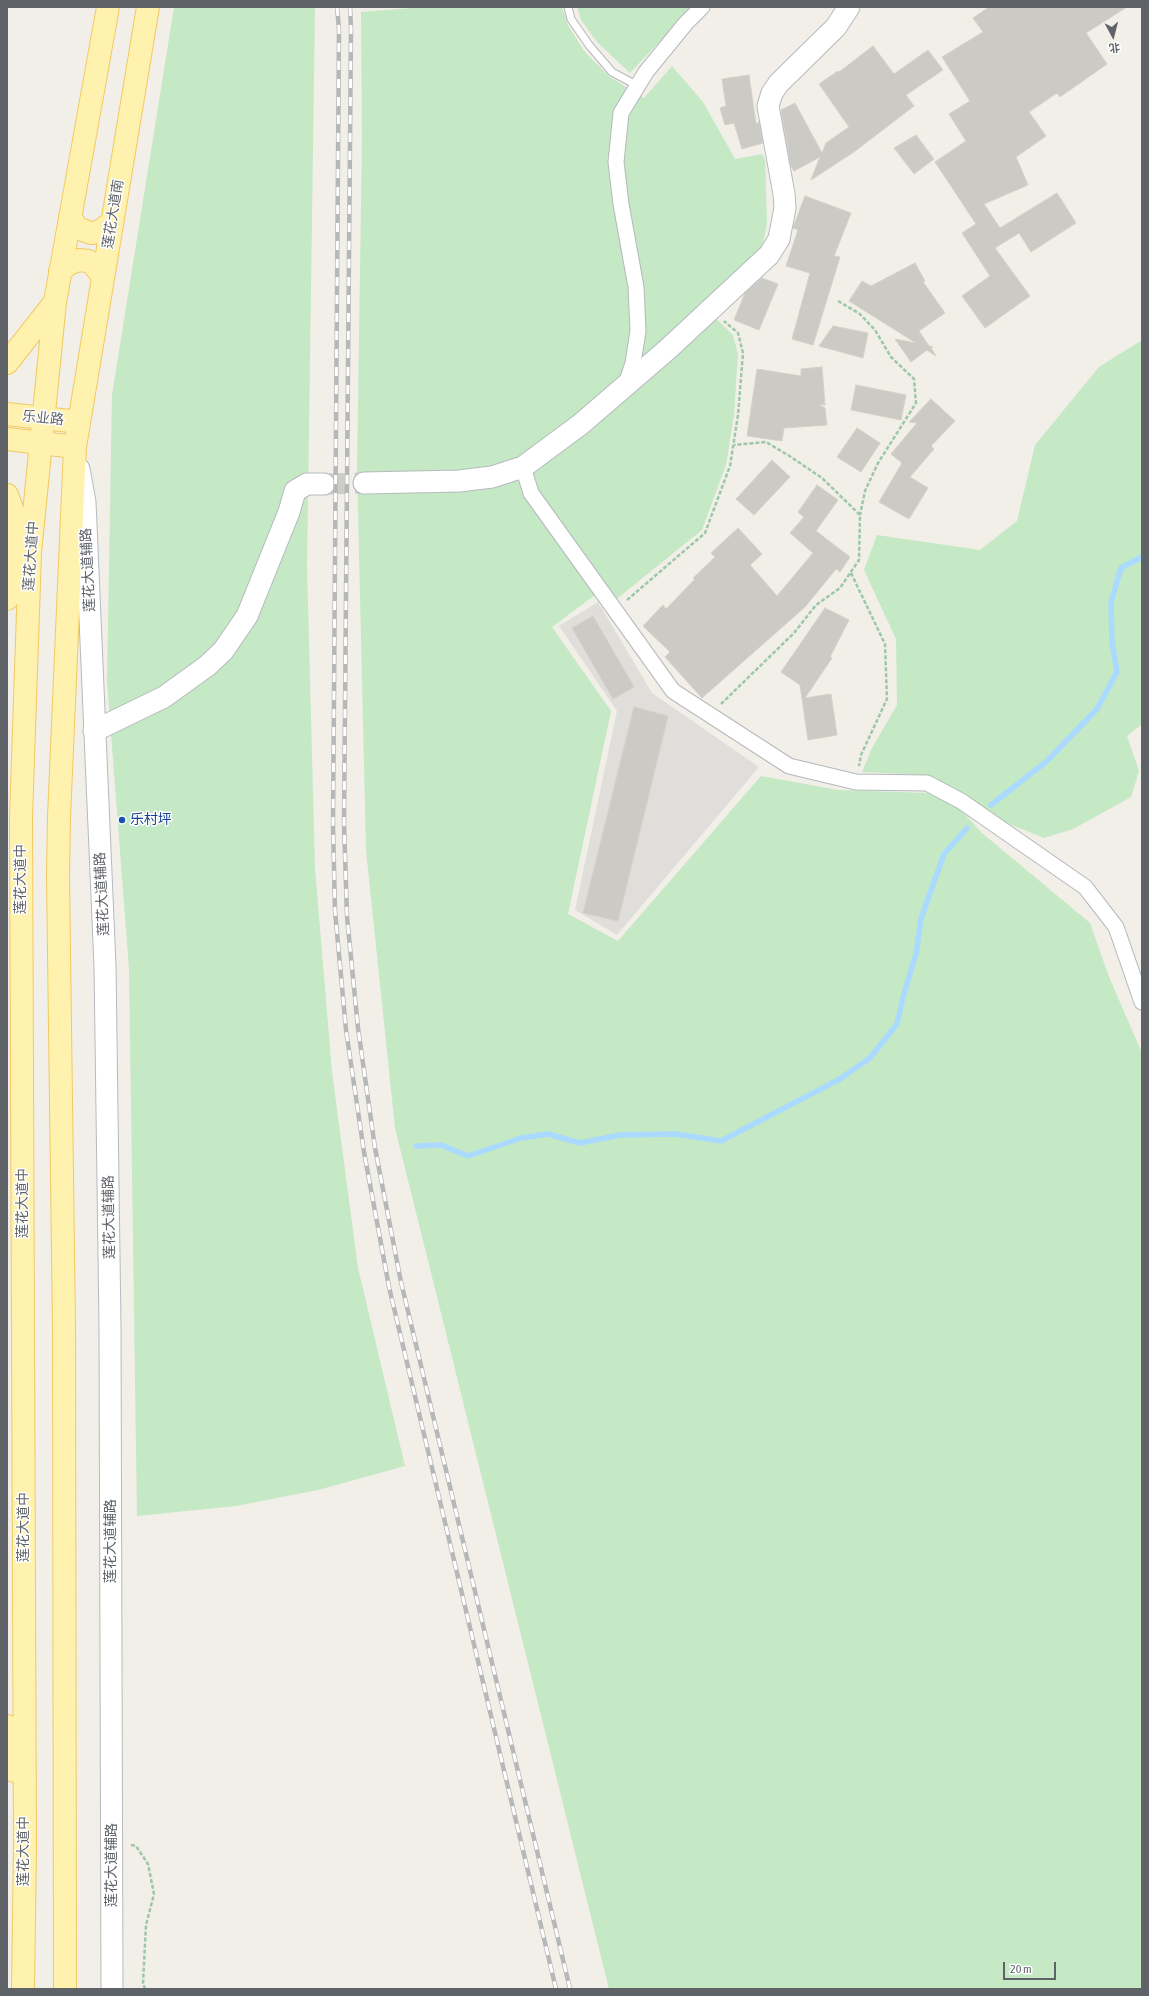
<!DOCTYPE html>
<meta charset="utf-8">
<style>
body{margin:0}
#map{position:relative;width:1149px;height:1996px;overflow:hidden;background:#f1efe8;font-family:"Asap Condensed","Noto Sans SC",sans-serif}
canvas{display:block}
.frame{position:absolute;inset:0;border:8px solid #5f6368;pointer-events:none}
.north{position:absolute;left:1093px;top:16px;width:40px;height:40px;-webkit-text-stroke:3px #fff;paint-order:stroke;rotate:173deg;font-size:11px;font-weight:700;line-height:16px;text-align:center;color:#5f6368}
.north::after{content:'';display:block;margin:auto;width:14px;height:18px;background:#5f6368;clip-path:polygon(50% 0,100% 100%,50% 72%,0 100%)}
.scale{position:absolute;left:1003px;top:1962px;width:53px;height:18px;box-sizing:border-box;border:2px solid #5f6368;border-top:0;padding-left:5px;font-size:12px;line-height:14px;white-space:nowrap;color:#5f6368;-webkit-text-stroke:3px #fff;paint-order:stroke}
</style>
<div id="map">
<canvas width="1149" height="1996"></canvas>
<div class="frame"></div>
<div class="north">北</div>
<div class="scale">20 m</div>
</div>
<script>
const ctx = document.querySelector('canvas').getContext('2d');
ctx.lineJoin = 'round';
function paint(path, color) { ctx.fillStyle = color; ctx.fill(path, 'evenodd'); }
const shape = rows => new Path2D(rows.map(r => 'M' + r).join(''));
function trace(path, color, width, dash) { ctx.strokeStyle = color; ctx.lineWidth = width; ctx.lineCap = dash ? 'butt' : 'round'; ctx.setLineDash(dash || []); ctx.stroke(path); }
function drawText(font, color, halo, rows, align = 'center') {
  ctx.font = font + ' "Asap Condensed","Noto Sans SC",sans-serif'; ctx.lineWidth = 3; ctx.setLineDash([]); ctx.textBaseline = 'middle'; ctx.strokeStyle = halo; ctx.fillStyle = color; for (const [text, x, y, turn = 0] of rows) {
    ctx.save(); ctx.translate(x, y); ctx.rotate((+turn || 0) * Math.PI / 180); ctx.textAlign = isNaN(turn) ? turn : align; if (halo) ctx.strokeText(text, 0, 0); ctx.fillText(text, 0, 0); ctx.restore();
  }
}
paint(shape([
 [598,602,652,693,759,767,617,935,575,910,617,711,559,626]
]), '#e0deda');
paint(shape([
 [174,7,315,7,307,567,315,869,332,1072,358,1268,405,1466,318,1490,236,1506,137,1516,129,969,107,681,112,395],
 [424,7,562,7,568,25,584,51,610,77,644,98,672,66,703,102,735,159,762,154,765,160,767,223,761,254,702,305,733,335,738,354,734,415,726,465,702,530,614,601,606,587,552,627,611,711,568,914,618,941,761,776,838,790,929,793,961,810,982,833,1090,923,1109,977,1142,1053,1142,1989,609,1989,395,1128,366,850,357,469,362,139,361,12],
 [577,7,692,7,630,73,597,42,581,20],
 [1142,340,1142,724,1127,736,1139,771,1131,797,1073,829,1044,838,1007,823,925,775,862,772,872,748,897,705,896,639,864,570,877,535,980,550,1017,521,1035,445,1099,367]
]), '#c5e8c5');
trace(shape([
 [991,805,1047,761,1097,709,1117,672,1112,642,1111,602,1121,568,1142,557],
 [416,1146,441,1145,468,1156,521,1138,548,1134,580,1143,620,1135,676,1134,721,1141,840,1079,870,1058,897,1024,903,997,916,954,921,919,930,893,944,854,967,828]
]), '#aadaff', 5.5);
const building = shape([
 [989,7,1127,7,1086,33,1107,64,1060,97,1057,93,1029,112,1046,136,1016,157,1028,185,984,204,1000,228,1057,193,1076,223,1031,252,1019,233,995,248,1030,296,985,328,962,296,990,276,962,233,976,224,935,162,966,141,949,114,970,101,942,57,983,32,973,18,989,7],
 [873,46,894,74,928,50,943,70,906,95,914,106,854,152,811,180,820,157,794,171,791,166,781,110,795,103,822,153,826,143,849,127,819,84,838,71,839,72,873,46],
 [749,75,756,124,759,122,763,143,742,149,734,123,725,125,720,108,726,106,722,79,749,75],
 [916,135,934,159,914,174,894,148,916,135],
 [805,196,851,213,834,256,840,257,813,345,792,339,810,273,786,266,798,230,793,228,794,225,805,196],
 [915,263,925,281,923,282,945,313,919,331,929,346,933,347,931,348,936,356,927,350,911,362,895,339,916,343,849,301,862,281,871,286,915,263],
 [762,278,778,284,759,330,734,320,745,293,762,278],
 [833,326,868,333,863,358,819,346,833,326],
 [822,367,825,405,819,404,825,408,827,425,784,428,782,441,747,436,757,369,801,376,801,369,822,367],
 [856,385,906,395,901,420,851,410,856,385],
 [931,399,955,421,931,446,934,449,910,477,928,488,909,519,879,502,902,463,891,454,917,423,909,422,931,399],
 [857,428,880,443,861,472,837,457,857,428],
 [772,460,790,477,754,515,736,499,772,460],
 [817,485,838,500,816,531,850,557,840,572,836,569,805,607,702,698,665,657,670,652,643,626,663,605,666,609,695,579,693,578,715,557,711,553,738,528,762,554,750,565,777,596,813,553,790,533,804,517,798,512,817,485],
 [825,608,849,620,830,657,832,658,805,698,831,694,837,735,808,740,800,685,781,672,825,608],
 [593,616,634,687,613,699,572,628,593,616],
 [634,707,668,716,618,921,583,913,634,707]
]);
paint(building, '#cccac5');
trace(building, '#d6d1c6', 1);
trace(shape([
 [324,484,364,483]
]), '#ccccc8', 21, [21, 10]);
const lane = shape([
 [568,7,571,19,589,45,612,72,638,86]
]);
const street = shape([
 [626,384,633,363,638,331,636,287,621,204,616,162,621,113,646,72,686,23,702,7],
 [523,467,531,493,673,691,789,766,856,782,927,783,961,801,1085,887,1116,927,1142,1002]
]);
const secondary = shape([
 [79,469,85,502,105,966,110,1328,112,1989],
 [364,483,459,481,492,477,523,467,581,424,668,349,769,255,779,239,785,208,784,194,768,106,772,93,779,83,836,27,849,7],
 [94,731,164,697,207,666,223,651,247,616,289,512,295,491,307,484,324,484]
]);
const primary = shape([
 [70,216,77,228,91,233,99,232,112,222],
 [60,271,70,263,79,260,88,261,93,264,103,277],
 [7,363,55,302],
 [7,414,79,422],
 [7,439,75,447],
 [7,495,14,514,14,526,7,599],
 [7,1726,14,1771],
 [23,1989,25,1846,21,817,30,553,55,302,108,7],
 [65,1989,64,1327,58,876,59,817,75,447,148,7]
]);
trace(lane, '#b5b8bc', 9);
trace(street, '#b5b8bc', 17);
trace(secondary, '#b6babf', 23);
trace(primary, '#f2c960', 24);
trace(shape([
 [838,301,860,314,875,330,891,357,914,379,916,403,878,463,865,491,860,515],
 [851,573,885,644,887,699,861,755,859,766],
 [627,600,705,533,730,466,738,415,743,353,738,333,724,321],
 [721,704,794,633,816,605,840,588,859,560,860,515,822,478,791,457,766,442,734,445],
 [131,1845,136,1846,148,1864,154,1894,146,1925,143,1983,145,1989]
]), '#9cc7a9', 2.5, [4, 2]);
trace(lane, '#fff', 7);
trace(street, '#fff', 15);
trace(secondary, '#fff', 21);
trace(primary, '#fff2af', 22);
const rail = shape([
 [337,7,339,29,333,825,335,911,346,1030,364,1152,389,1287,556,1989],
 [350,7,351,28,344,823,347,917,358,1028,375,1148,401,1282,570,1989]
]);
trace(rail, '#b6b7b8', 4.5);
trace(rail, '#fff', 3, [9]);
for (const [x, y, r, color] of [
 [122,820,4,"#1a4fb4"]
]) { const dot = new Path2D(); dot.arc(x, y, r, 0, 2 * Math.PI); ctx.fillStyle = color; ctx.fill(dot); trace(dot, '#fff', 1.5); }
drawText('14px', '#5f6368', '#fff', [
 ["莲花大道南",113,214,-81],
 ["乐业路",43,418,6],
 ["莲花大道中",31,556,-86],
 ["莲花大道辅路",88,570,-93],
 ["莲花大道中",21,879,-90],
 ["莲花大道辅路",102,894,-93],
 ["莲花大道中",23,1203,-90],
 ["莲花大道辅路",109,1217,-91],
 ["莲花大道中",24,1527,-90],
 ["莲花大道辅路",111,1541,-90],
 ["莲花大道中",24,1851,-90],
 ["莲花大道辅路",112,1865,-90]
]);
drawText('14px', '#164399', '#fff', [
 ["乐村坪",130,820]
], 'left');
</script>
